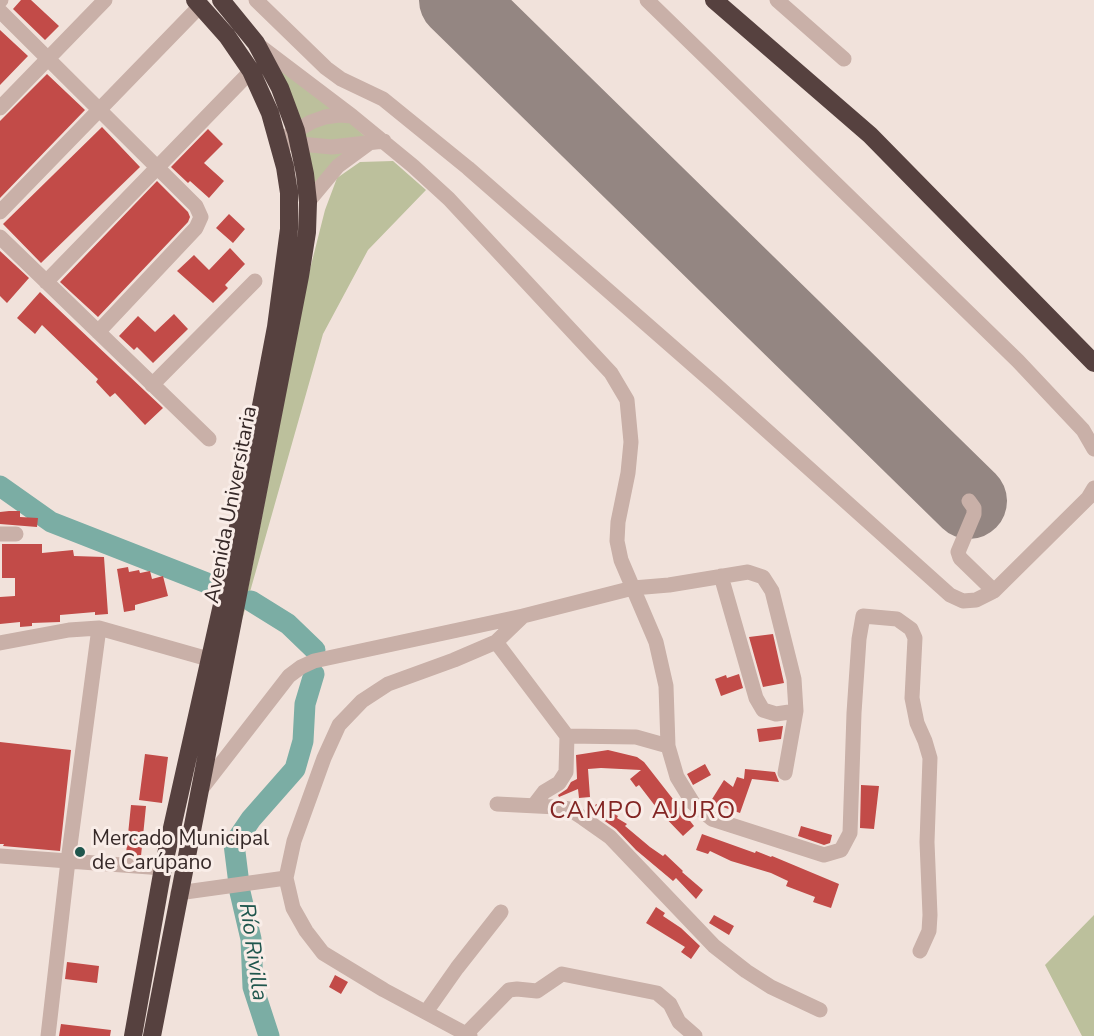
<!DOCTYPE html>
<meta charset="utf-8">
<style>
body{margin:0}
canvas{display:block;background:#f1e2db}
</style>
<canvas width="1094" height="1036"></canvas>
<script>
const ctx = document.querySelector('canvas').getContext('2d');
ctx.lineJoin = 'round';
function paint(path, color) { ctx.fillStyle = color; ctx.fill(path, 'evenodd'); }
const shape = rows => new Path2D(rows.map(r => 'M' + r).join(''));
function trace(path, color, width, dash) { ctx.strokeStyle = color; ctx.lineWidth = width; ctx.lineCap = dash ? 'butt' : 'round'; ctx.setLineDash(dash || []); ctx.stroke(path); }
function drawText(font, color, halo, rows, align = 'center') {
  ctx.font = font + ' "Nunito Sans",sans-serif'; ctx.lineWidth = 6; ctx.setLineDash([]); ctx.textBaseline = 'middle'; ctx.strokeStyle = halo; ctx.fillStyle = color; for (const [text, x, y, turn = 0] of rows) {
    ctx.save(); ctx.translate(x, y); ctx.rotate((+turn || 0) * Math.PI / 180); ctx.textAlign = isNaN(turn) ? turn : align; if (halo) ctx.strokeText(text, 0, 0); ctx.fillText(text, 0, 0); ctx.restore();
  }
}
paint(shape([
 [256,43,304,79,371,142,308,202,305,174],
 [393,161,426,190,368,250,323,334,242,620,308,277,325,210,337,178,360,162],
 [1094,915,1094,1036,1082,1036,1045,965]
]), '#bcc09c');
trace(shape([
 [0,486,51,522,212,585],
 [251,601,288,624,315,650],
 [269,1036,253,987,251,939,240,892,234,844,251,819,295,769,303,741,305,704,314,674]
]), '#7bada4', 21);
trace(shape([
 [457,0,969,501]
]), '#948682', 76);
paint(shape([
 [21,0,31,0,59,26,45,40,13,9],
 [0,30,28,56,0,85],
 [47,74,85,110,0,198,0,121],
 [102,127,140,167,41,263,3,224],
 [208,129,223,144,204,163,224,181,209,198,190,181,188,183,171,167],
 [157,181,188,212,190,217,188,222,98,317,60,282],
 [229,214,245,229,233,243,216,228],
 [230,248,245,264,225,285,228,288,213,303,177,271,194,255,209,270],
 [0,251,29,278,7,303,0,296],
 [40,292,163,408,145,425,115,393,110,397,96,382,98,379,42,325,35,334,17,318],
 [174,314,188,329,153,363,137,347,134,350,119,336,138,316,155,332],
 [9,511,20,511,20,517,38,518,37,527,0,524,0,512],
 [2,544,42,544,42,553,73,550,74,556,104,557,108,614,95,615,95,612,60,615,60,622,32,623,32,626,20,627,20,622,0,624,0,597,15,596,15,578,2,578],
 [128,567,129,572,139,570,140,573,150,571,152,579,163,576,168,596,135,605,135,610,124,612,117,569],
 [773,634,784,683,763,687,749,637],
 [739,674,743,688,721,696,715,679,726,675,727,678],
 [783,726,781,739,759,742,757,729],
 [0,742,71,750,60,851,3,846,4,844,0,844],
 [608,750,637,757,644,762,694,826,683,836,659,811,639,785,636,787,630,779,641,770,601,768,588,769,590,797,579,798,578,789,559,797,558,795,567,789,571,782,577,779,576,755],
 [145,754,168,757,162,803,139,800],
 [705,764,711,775,693,785,687,774],
 [745,769,775,772,779,782,752,779,740,813,717,805,714,808,709,804,724,780,733,787,737,777,744,779],
 [861,785,879,786,874,829,860,828],
 [596,804,618,816,617,818,627,824,625,826,650,847,663,856,665,854,683,871,682,872,703,890,696,899,676,878,673,881,636,850,616,829,592,812],
 [131,805,146,806,141,856,126,854],
 [801,826,832,835,830,843,824,845,798,836],
 [702,834,755,853,756,851,771,857,772,856,839,884,831,908,813,902,815,897,786,886,788,881,771,873,731,861,710,851,708,854,696,850],
 [656,907,665,913,663,916,681,928,700,946,691,959,681,952,685,947,646,923],
 [714,915,734,926,729,935,709,923],
 [67,962,99,966,97,983,65,979],
 [335,975,348,982,341,994,329,987],
 [61,1024,111,1030,110,1036,59,1036]
]), '#c24b48');
trace(shape([
 [256,0,326,68,341,79,383,99,468,168,716,385,950,595,963,601,976,600,994,591,1088,498,1094,488],
 [647,0,1018,361,1083,430,1094,449],
 [777,0,844,59],
 [0,1,1,0],
 [0,11,196,206,201,217,196,228,98,332],
 [257,44,352,116],
 [0,108,105,0],
 [279,141,311,122,325,117,339,115,352,116,413,166,449,199,611,373,627,400,631,442,628,473,618,522,617,541,621,560,656,642,666,686,668,746,677,777,693,803,712,819,824,855,841,850,850,833,854,713,859,639,863,616,897,619,911,629,915,638,912,698,917,723,925,741,930,758,927,842,930,915,929,931,920,951],
 [289,143,332,147,384,141],
 [308,202,338,166,368,144],
 [0,212,201,5],
 [0,237,209,439],
 [46,282,251,71],
 [152,385,255,281],
 [969,501,974,508,974,514,958,552,960,558,994,591],
 [0,534,16,534],
 [721,576,756,698,763,710,776,714,796,711],
 [496,642,567,736,566,772,559,783,544,792,534,805],
 [0,643,69,630,99,628,219,662],
 [567,736,636,737,668,746],
 [199,792,289,676,301,667,314,661,523,616],
 [497,804,557,807,569,809,583,818,610,837,714,946,746,971,771,987,820,1010],
 [0,856,163,868],
 [178,893,286,878],
 [426,1012,457,968,501,912],
 [466,1034,509,990,517,989,537,991,562,974,657,993,670,1004,679,1022,695,1036],
 [48,1036,68,861,99,628],
 [470,1036,384,990,323,953,306,931,293,908,286,878,294,841,324,758,339,725,362,701,388,684,454,660,496,642,523,616,633,588,669,585,748,572,763,577,772,591,794,679,796,711,785,773]
]), '#c9b0a8', 15);
trace(shape([
 [714,0,870,135,1094,363],
 [133,1036,163,868,230,569,276,327,289,229,289,193,285,167,270,113,251,71,227,36,195,0],
 [152,1036,300,276,307,232,308,202,305,174,296,131,280,88,256,43,221,0]
]), '#56413f', 18);
for (const [x, y, r, color] of [
 [80,852,6,"#1f564d"]
]) { const dot = new Path2D(); dot.arc(x, y, r, 0, 2 * Math.PI); ctx.fillStyle = color; ctx.fill(dot); trace(dot, '#f9ede8', 2); }
drawText('21px', '#362928', '#f9ede8', [
 ["Avenida Universitaria",232,505,-79]
]);
drawText('21px', '#362928', '#f9ede8', [
 ["Mercado Municipal",92,840],
 ["de Carúpano",92,864]
], 'left');
drawText('italic 22px', '#1f564d', '#f9ede8', [
 ["Río Rivilla",252,952,82]
]);
ctx.letterSpacing = '1.5px';
drawText('24px', '#822523', '#f9ede8', [
 ["CAMPO AJURO",643,812]
]);
ctx.letterSpacing = '0px';
</script>
